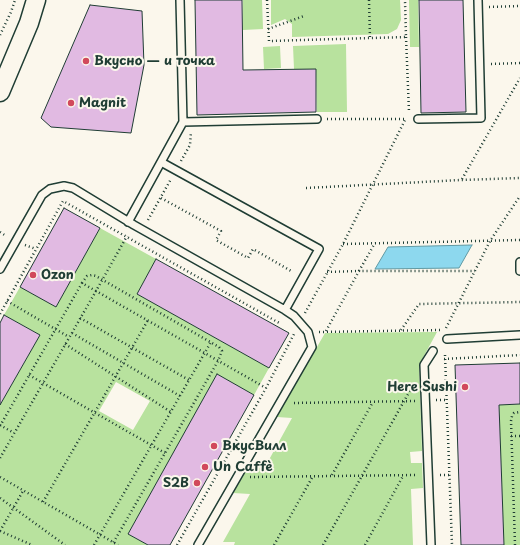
<!DOCTYPE html>
<meta charset="utf-8">
<style>
body{margin:0}
canvas{display:block;background:#fbf7ec}
</style>
<canvas width="520" height="545"></canvas>
<script>
const ctx = document.querySelector('canvas').getContext('2d');
ctx.lineJoin = 'round';
function paint(path, color) { ctx.fillStyle = color; ctx.fill(path, 'evenodd'); }
const shape = rows => new Path2D(rows.map(r => 'M' + r).join(''));
function trace(path, color, width, dash) { ctx.strokeStyle = color; ctx.lineWidth = width; ctx.lineCap = dash ? 'butt' : 'round'; ctx.setLineDash(dash || []); ctx.stroke(path); }
function drawText(font, color, halo, rows, align = 'center') {
  ctx.font = font + ' "Playpen Sans",sans-serif'; ctx.lineWidth = 4; ctx.setLineDash([]); ctx.textBaseline = 'middle'; ctx.strokeStyle = halo; ctx.fillStyle = color; for (const [text, x, y, turn = 0] of rows) {
    ctx.save(); ctx.translate(x, y); ctx.rotate((+turn || 0) * Math.PI / 180); ctx.textAlign = isNaN(turn) ? turn : align; if (halo) ctx.strokeText(text, 0, 0); ctx.fillText(text, 0, 0); ctx.restore();
  }
}
paint(shape([
 [243,0,262,0,263,29,243,30],
 [271,0,400,0,401,20,397,29,388,34,292,37,292,24,285,19,271,25],
 [409,0,418,0,419,47,410,47],
 [346,44,347,112,317,112,316,69,294,69,293,46],
 [280,46,281,68,264,69,263,47],
 [100,228,156,259,137,294,269,368,254,395,217,375,128,534,148,545,0,545,0,405,40,335,4,315,20,287,56,307],
 [116,382,150,401,133,430,99,411],
 [437,332,419,365,422,451,410,452,411,463,422,463,423,488,411,489,413,545,234,545,235,542,223,542,250,494,233,493,248,467,265,467,292,418,277,417,325,333],
 [520,404,520,545,504,545,499,405]
]), '#b8e29e');
const water = shape([
 [472,245,459,268,375,269,388,247,472,245]
]);
paint(water, '#8dd8ee');
trace(water, '#619aa4', 1);
const building = shape([
 [195,0,242,0,243,70,316,69,316,112,197,115,195,0],
 [419,0,463,0,466,112,421,113,419,0],
 [90,5,142,11,144,65,131,133,51,127,41,118,90,5],
 [64,208,100,228,56,307,20,287,64,208],
 [156,259,289,333,269,368,137,294,156,259],
 [4,315,40,335,0,405,0,323,4,315],
 [520,363,520,404,499,405,504,545,461,545,455,365,520,363],
 [217,374,254,395,170,545,148,545,128,534,217,374]
]);
paint(building, '#e1bae2');
trace(building, '#1f3d34', 1);
const service = shape([
 [180,0,183,122],
 [418,119,481,118,478,0],
 [161,162,319,249,285,310],
 [128,222,183,122,317,119],
 [520,262,520,271],
 [0,269,42,195,50,189,64,186,73,188,134,225,285,310,294,316,308,332,312,347,198,545],
 [447,339,520,335],
 [431,545,424,365,433,351]
]);
const tertiary = shape([
 [0,92,29,23,36,0]
]);
trace(service, '#1f3d34', 10);
trace(tertiary, '#1f3d34', 21);
trace(shape([
 [267,0,269,41,406,37,405,0],
 [369,0,370,38],
 [489,7,520,6],
 [268,29,304,16],
 [0,35,11,12,15,0],
 [406,37,409,112],
 [491,64,520,63],
 [327,119,406,119],
 [181,161,190,145,191,132],
 [462,179,520,78],
 [306,188,461,180,520,178],
 [161,198,221,231,216,240,248,258,253,249,293,272],
 [148,220,171,179],
 [0,232,6,236],
 [343,244,520,240],
 [25,245,36,249],
 [327,272,359,271,375,243],
 [82,283,87,276,92,275,96,276,219,347,222,351,218,361,112,545],
 [7,301,69,337],
 [305,313,343,244,406,118],
 [0,314,63,201,281,324],
 [80,318,189,380],
 [446,328,490,241,520,196],
 [401,330,419,304,520,302],
 [326,331,359,271,475,271],
 [319,332,440,330],
 [72,333,180,396],
 [65,344,171,412],
 [445,355,452,545],
 [444,359,520,355],
 [29,375,165,453],
 [436,400,446,400],
 [294,403,415,401],
 [0,425,14,433],
 [0,426,82,283,96,291,127,236],
 [511,436,520,436],
 [0,458,96,291,266,388],
 [332,475,373,402],
 [440,475,449,475],
 [0,477,118,545],
 [250,477,417,475],
 [0,498,65,545],
 [43,502,148,320],
 [0,531,23,491],
 [0,531,32,545],
 [94,545,211,342],
 [177,545,266,388,294,334],
 [274,545,313,476],
 [323,545,412,387],
 [365,545,403,476],
 [515,545,511,421,512,416,514,413,520,412]
]), '#1f3d34', 2.5, [1, 3]);
trace(service, '#fbf7ec', 7);
trace(tertiary, '#fbf7ec', 18);
for (const [x, y, r, color] of [
 [86,61,4,"#d1495b"],
 [71,103,4,"#d1495b"],
 [33,275,4,"#d1495b"],
 [465,387,4,"#d1495b"],
 [214,446,4,"#d1495b"],
 [205,467,4,"#d1495b"],
 [197,483,4,"#d1495b"]
]) { const dot = new Path2D(); dot.arc(x, y, r, 0, 2 * Math.PI); ctx.fillStyle = color; ctx.fill(dot); trace(dot, '#fbf7ec', 1.5); }
drawText('bold 13px', '#1f3d34', '#fbf7ec', [
 ["Вкусно — и точка",94,61],
 ["Magnit",79,103],
 ["Ozon",41,275],
 ["Here Sushi",457,387,"right"],
 ["ВкусВилл",222,446],
 ["Un Caffè",213,467],
 ["S2B",189,483,"right"]
], 'left');
</script>
